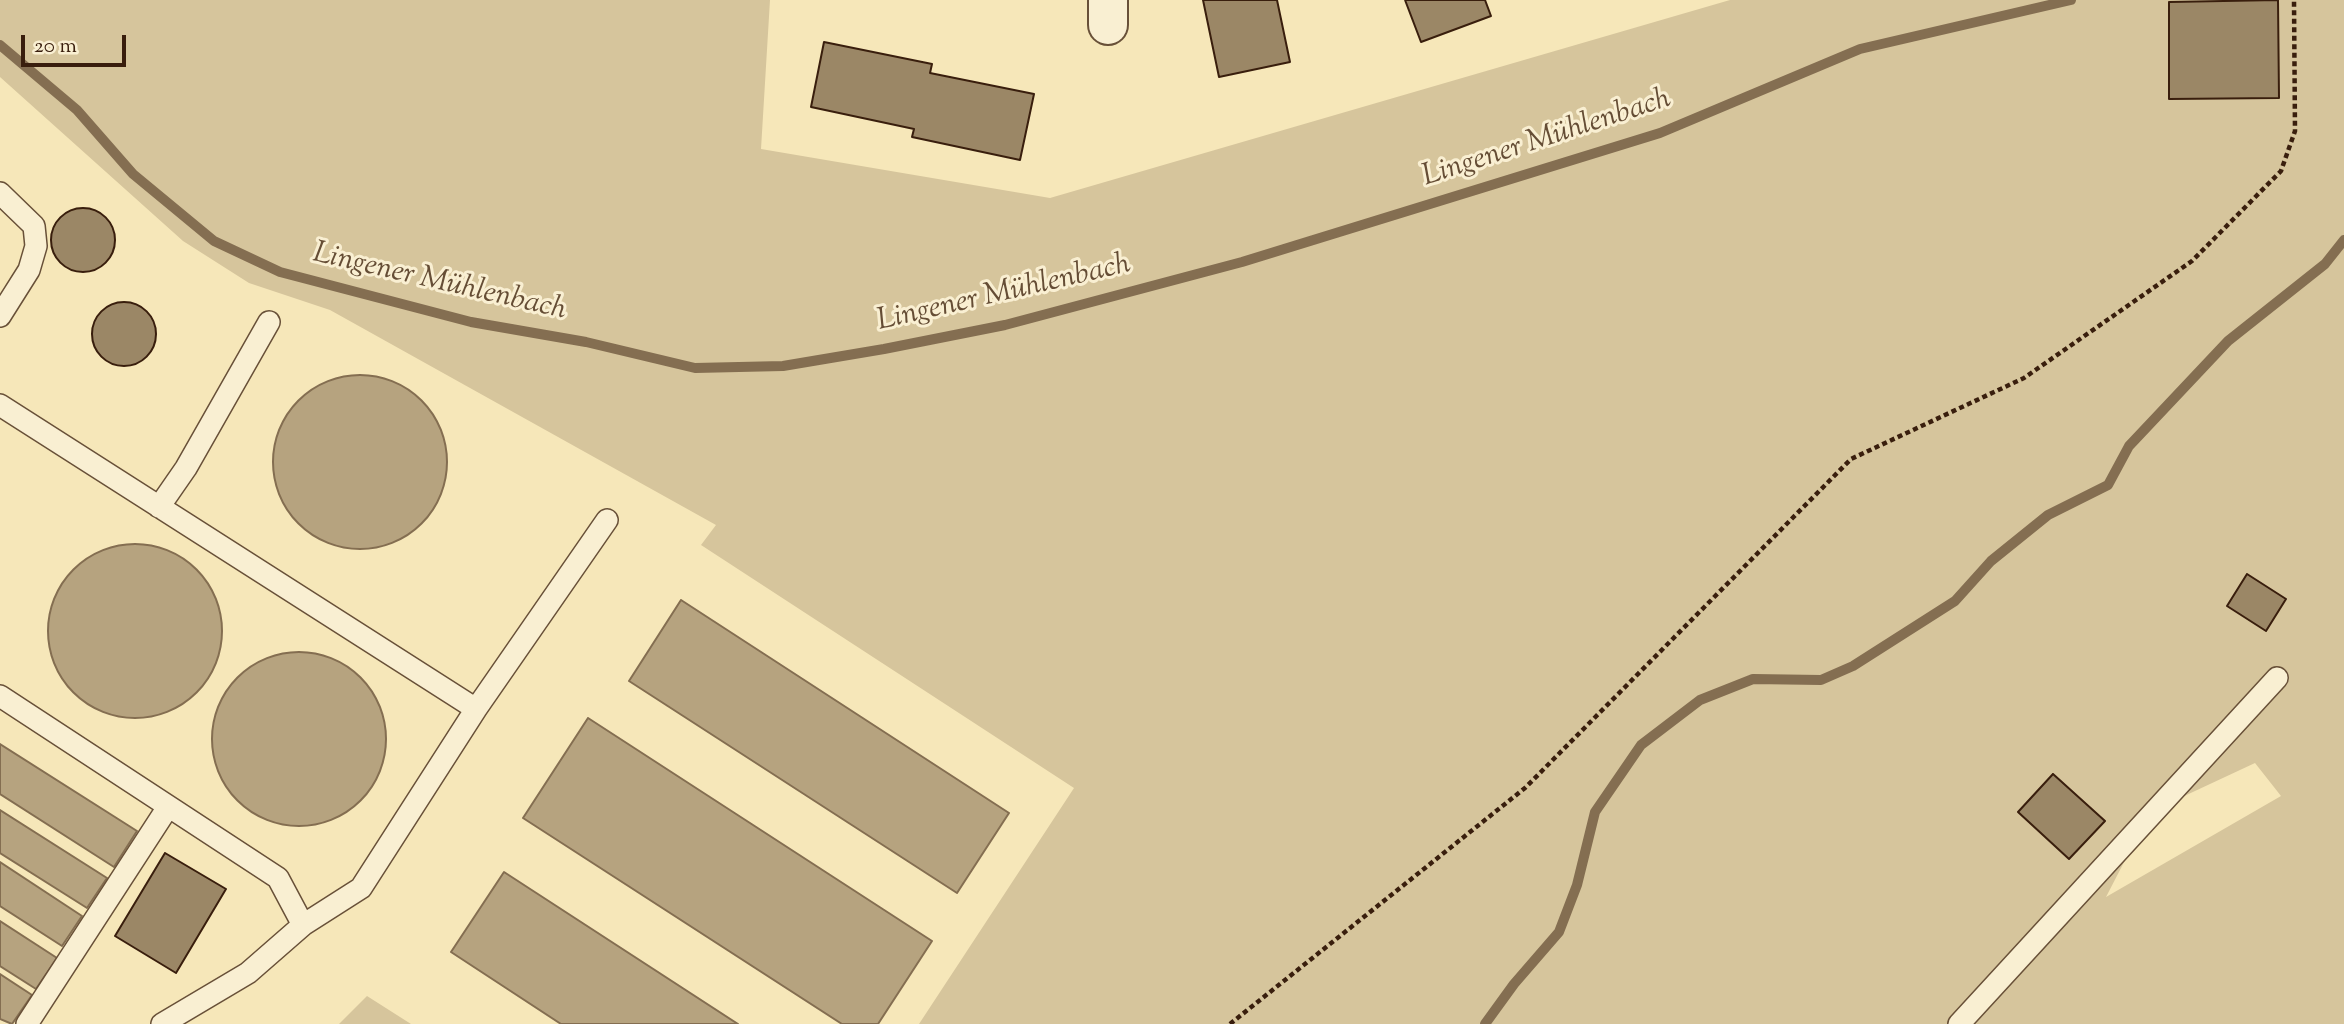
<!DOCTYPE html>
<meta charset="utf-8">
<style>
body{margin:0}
#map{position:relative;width:2344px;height:1024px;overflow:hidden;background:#f6e7b9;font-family:"Sorts Mill Goudy",serif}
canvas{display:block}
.scale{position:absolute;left:21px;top:35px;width:105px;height:32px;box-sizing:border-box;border:4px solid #391e0d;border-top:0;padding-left:9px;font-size:21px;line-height:24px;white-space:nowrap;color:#391e0d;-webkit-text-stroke:5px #f9efd2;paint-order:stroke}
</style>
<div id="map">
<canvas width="2344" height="1024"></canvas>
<div class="scale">20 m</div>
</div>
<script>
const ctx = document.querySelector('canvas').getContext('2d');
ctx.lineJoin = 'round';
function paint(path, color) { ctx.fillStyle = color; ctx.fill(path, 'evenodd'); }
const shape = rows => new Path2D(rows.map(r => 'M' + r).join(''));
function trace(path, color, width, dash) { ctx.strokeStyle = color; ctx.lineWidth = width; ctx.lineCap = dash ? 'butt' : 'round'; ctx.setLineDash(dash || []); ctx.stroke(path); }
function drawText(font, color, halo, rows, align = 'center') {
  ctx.font = font + ' "Sorts Mill Goudy",serif'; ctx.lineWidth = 6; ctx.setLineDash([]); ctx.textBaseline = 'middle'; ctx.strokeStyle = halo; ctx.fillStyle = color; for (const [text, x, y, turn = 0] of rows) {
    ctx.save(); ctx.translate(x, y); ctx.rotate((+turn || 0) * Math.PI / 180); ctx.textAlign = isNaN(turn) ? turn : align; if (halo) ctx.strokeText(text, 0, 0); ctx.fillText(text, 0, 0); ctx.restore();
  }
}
paint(shape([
 [0,0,770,0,761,149,1050,198,1730,0,2344,0,2344,1024,919,1024,1074,788,701,545,716,525,330,310,249,283,183,241,0,77],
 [2255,763,2281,796,2106,897,2150,812],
 [367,996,411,1024,412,1024,339,1024]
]), '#d6c59c');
const water = shape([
 '273 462a87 87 0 1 1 174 0a87 87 0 1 1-174 0Z',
 '48 631a87 87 0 1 1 174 0a87 87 0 1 1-174 0Z',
 [681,600,1009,813,957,893,629,681,681,600],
 '212 739a87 87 0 1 1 174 0a87 87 0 1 1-174 0Z',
 [588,718,932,941,878,1024,842,1024,523,818,588,718],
 [0,744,137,831,114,867,0,794,0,744],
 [0,810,107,878,87,908,0,853,0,810],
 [0,862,82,916,62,946,0,906,0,862],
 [504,872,738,1024,561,1024,451,952,504,872],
 [0,921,57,958,36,989,0,966,0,921],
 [0,974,32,995,12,1024,0,1019,0,974]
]);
paint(water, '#b6a37f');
trace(water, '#846e51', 2);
trace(shape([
 [0,45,77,110,133,174,214,241,280,272,471,322,586,342,695,368,783,366,884,349,1005,325,1242,262,1660,133,1860,49,2071,0],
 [1485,1024,1514,984,1559,932,1577,885,1595,812,1641,745,1700,700,1753,679,1821,680,1853,666,1955,601,1991,561,2048,515,2108,485,2129,446,2228,341,2325,264,2344,240]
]), '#846e51', 10);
const building = shape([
 [1203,0,1277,0,1290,62,1219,77,1203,0],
 [1405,0,1485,0,1491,16,1421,42,1405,0],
 [2278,0,2279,98,2169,99,2169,2,2278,0],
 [824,42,932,64,930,73,1034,94,1020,160,912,137,914,129,811,107,824,42],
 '51 240a32 32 0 1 1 64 0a32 32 0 1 1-64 0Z',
 '92 334a32 32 0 1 1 64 0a32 32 0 1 1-64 0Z',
 [2247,574,2286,599,2266,631,2227,606,2247,574],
 [2053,774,2105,821,2069,859,2018,812,2053,774],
 [165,853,226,889,176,973,115,936,165,853]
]);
paint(building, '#9b8766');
trace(building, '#391e0d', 2);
const lane = shape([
 [0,193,34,226,36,246,29,270,0,316],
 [0,405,476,709],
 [159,507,186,468,269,322],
 [0,696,278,878,303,925],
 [27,1024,168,807],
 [162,1024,248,973,303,925,361,888,476,709,607,520],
 [1959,1024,2277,678]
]);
const street = shape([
 [1108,25,1108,0]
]);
trace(lane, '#685038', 24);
trace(street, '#685038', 42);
trace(shape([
 [1230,1024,1525,788,1851,459,2024,378,2192,261,2281,171,2295,131,2294,0]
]), '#391e0d', 4.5, [5, 3.5]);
trace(lane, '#f9efd2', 21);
trace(street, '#f9efd2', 38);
drawText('italic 30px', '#654d35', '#f9efd2', [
 ["Lingener Mühlenbach",1547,140,-18],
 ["Lingener Mühlenbach",439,284,13],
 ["Lingener Mühlenbach",1004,295,-13]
]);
</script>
